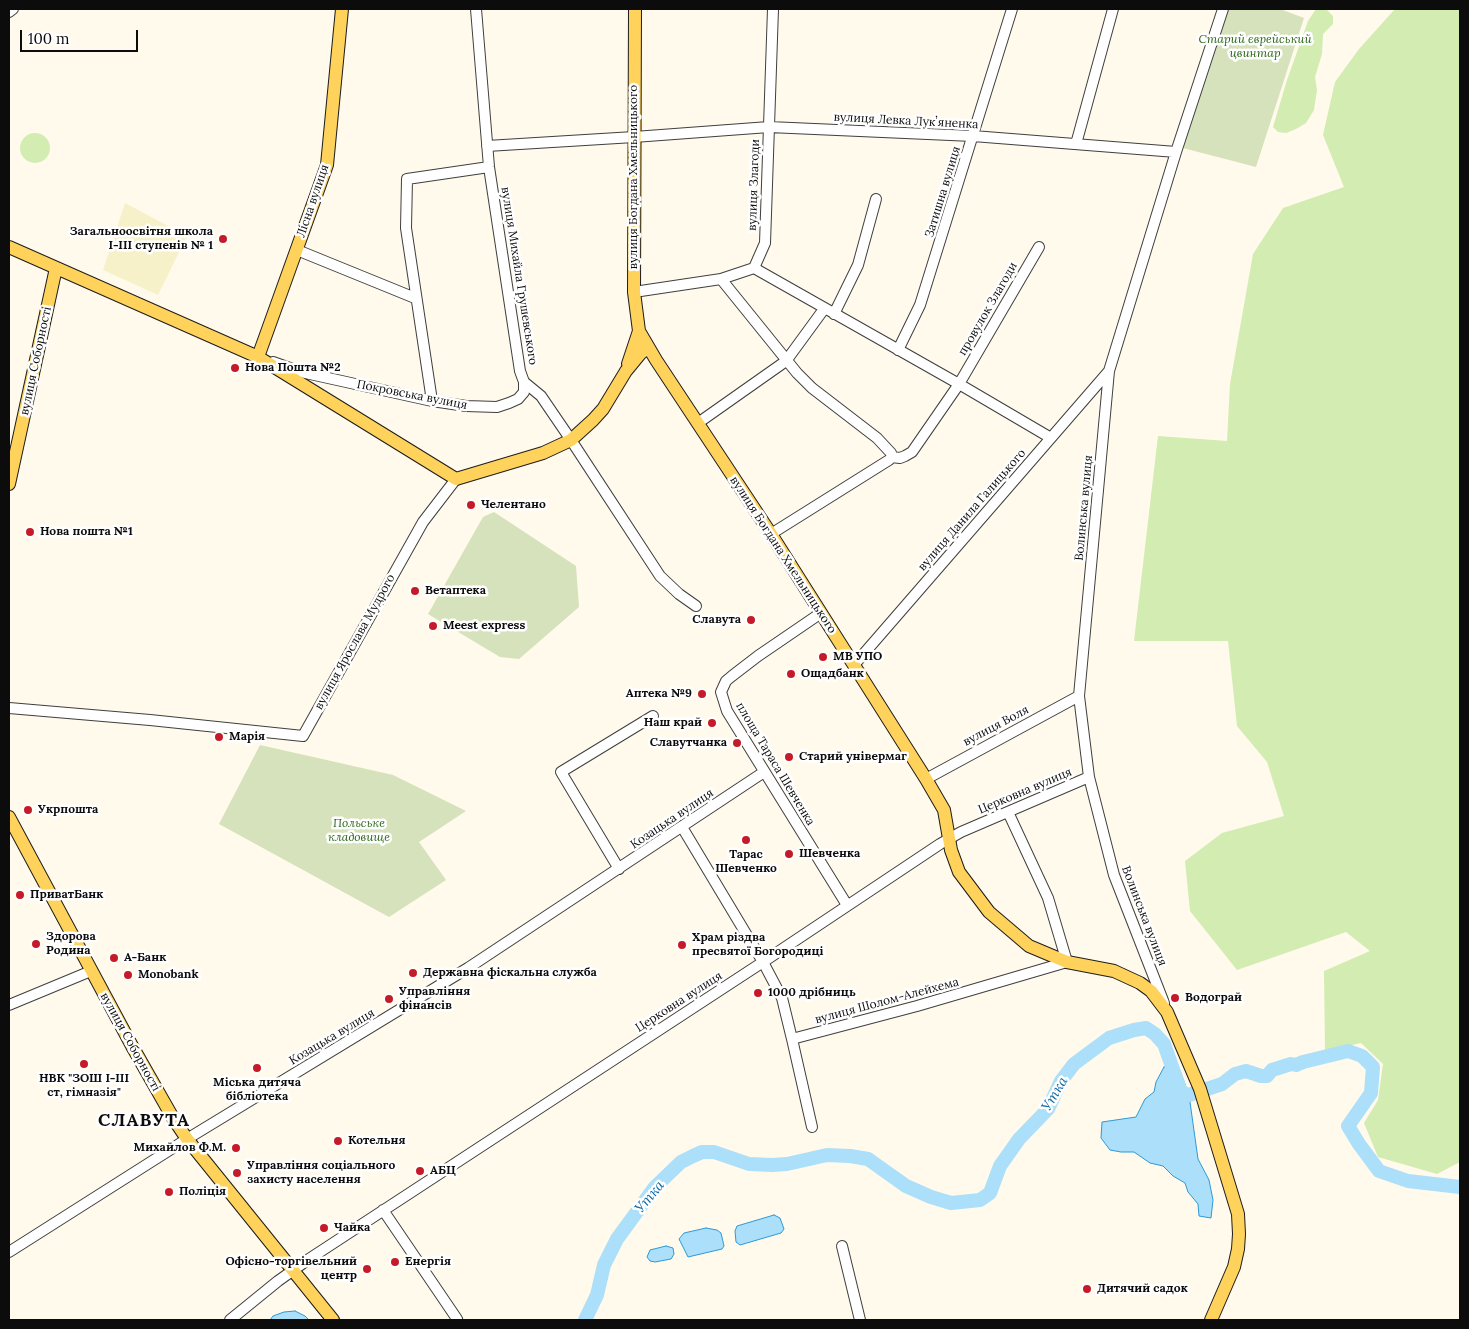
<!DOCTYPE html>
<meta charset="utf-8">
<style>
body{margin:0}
#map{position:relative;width:1469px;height:1329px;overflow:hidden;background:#fffaeb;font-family:Lora,serif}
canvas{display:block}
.frame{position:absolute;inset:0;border:10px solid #0c0c0c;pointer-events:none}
.scale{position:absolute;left:20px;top:30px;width:118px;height:22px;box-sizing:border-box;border:2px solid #0c0c0c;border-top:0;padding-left:6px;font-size:15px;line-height:18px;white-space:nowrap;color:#0c0c0c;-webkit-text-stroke:4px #fff;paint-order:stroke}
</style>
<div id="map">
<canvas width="1469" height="1329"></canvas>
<div class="frame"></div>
<div class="scale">100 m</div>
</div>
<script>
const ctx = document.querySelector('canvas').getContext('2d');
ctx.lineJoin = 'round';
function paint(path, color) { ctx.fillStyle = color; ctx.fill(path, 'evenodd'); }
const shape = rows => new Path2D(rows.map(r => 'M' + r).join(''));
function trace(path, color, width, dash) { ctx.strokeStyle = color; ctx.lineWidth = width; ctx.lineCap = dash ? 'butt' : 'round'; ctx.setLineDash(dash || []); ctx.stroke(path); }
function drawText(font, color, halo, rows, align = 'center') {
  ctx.font = font + ' Lora,serif'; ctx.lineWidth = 5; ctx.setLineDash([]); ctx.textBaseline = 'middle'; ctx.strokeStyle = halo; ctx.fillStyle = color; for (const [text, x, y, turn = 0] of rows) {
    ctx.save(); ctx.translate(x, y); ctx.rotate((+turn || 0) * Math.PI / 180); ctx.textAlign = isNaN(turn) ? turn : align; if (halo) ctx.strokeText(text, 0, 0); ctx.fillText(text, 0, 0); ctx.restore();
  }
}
paint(shape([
 [125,203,187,236,158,295,103,270]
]), '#f7f1c9');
paint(shape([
 [1316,9,1326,9,1333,16,1333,24,1323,34,1322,54,1315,77,1317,90,1314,110,1306,123,1296,129,1286,133,1278,132,1273,127,1287,80,1308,21],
 [1395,9,1460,9,1460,1162,1437,1174,1378,1157,1364,1123,1378,1100,1383,1064,1361,1043,1325,1051,1324,971,1370,951,1346,932,1237,970,1190,911,1185,861,1222,833,1284,816,1267,762,1237,726,1228,641,1134,641,1158,436,1227,441,1230,384,1253,254,1283,208,1344,187,1323,135,1335,82,1359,49],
 '20 148a15 15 0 1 1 30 0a15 15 0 1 1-30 0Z'
]), '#d2ecb2');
paint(shape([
 [1227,9,1280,9,1304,18,1256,167,1183,148],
 [494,512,576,566,579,607,519,659,500,657,428,614,483,517],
 [260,745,393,775,466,811,419,842,446,880,389,917,219,824]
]), '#d6e2bb');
const water = shape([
 [1164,1067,1179,1068,1189,1095,1198,1159,1209,1180,1213,1200,1211,1218,1199,1216,1198,1204,1188,1192,1185,1183,1173,1176,1163,1166,1150,1163,1134,1152,1121,1152,1110,1150,1101,1138,1102,1122,1136,1117,1145,1099,1154,1092,1156,1082,1164,1067],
 [774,1215,780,1218,784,1229,781,1233,740,1245,736,1242,735,1231,737,1226,774,1215],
 [706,1228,717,1230,721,1233,724,1246,722,1249,688,1257,679,1239,684,1233,706,1228],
 [666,1246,673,1248,674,1254,671,1259,655,1262,650,1261,647,1257,650,1250,666,1246],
 [295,1311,305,1316,309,1320,270,1320,273,1316,284,1312,295,1311]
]);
paint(water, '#abdffa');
trace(water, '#2d99d6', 1);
trace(shape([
 [585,1320,597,1295,604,1265,617,1239,655,1187,681,1162,693,1156,702,1152,714,1152,749,1164,772,1165,787,1164,827,1155,850,1156,868,1159,906,1186,931,1197,951,1203,980,1200,990,1193,1000,1166,1019,1139,1048,1109,1061,1081,1074,1064,1109,1038,1134,1030,1146,1028,1155,1034,1164,1044,1181,1092,1189,1095,1222,1084,1235,1074,1246,1071,1261,1076,1267,1076,1272,1070,1291,1064,1296,1065,1303,1062,1348,1051,1362,1056,1373,1067,1371,1093,1348,1126,1359,1144,1379,1171,1408,1181,1460,1187]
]), '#abdffa', 14);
const minor = shape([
 [476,9,489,167,520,371,524,382,541,396,571,440,660,576,679,594,696,606],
 [773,9,765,243,754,268,959,384,1051,438],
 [9,12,13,9],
 [1076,144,1113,9],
 [487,146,634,137,769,127,973,136,1176,152],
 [297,250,415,298],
 [721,279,797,373,812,388,877,438,891,453,892,457,889,460,771,534],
 [634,292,721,279,754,268],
 [834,314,858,265,876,199],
 [898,350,920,305,1012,9],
 [273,362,301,372,432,401,466,406,497,407,509,403,518,399,524,392,524,382],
 [432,401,406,228,407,179,489,167],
 [698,423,786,361,824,309],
 [892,457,900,458,905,456,912,452,959,384,1039,247],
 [821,613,758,656,732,676,726,681,721,692,727,711,847,905],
 [854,665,1109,371],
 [9,708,150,720,303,736,423,522,456,479],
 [926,779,1079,696],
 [682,827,763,962,782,998,792,1039,917,1006,1067,962,1048,898,1008,812],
 [619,869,561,772,653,716],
 [1164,1003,1114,875,1089,777,1079,696,1109,371,1176,152,1223,9],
 [9,1005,91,971],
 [792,1039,812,1127],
 [383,1210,457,1319,456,1320],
 [842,1246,860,1320],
 [9,1252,187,1139,468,968,764,772],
 [230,1320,278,1281,309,1259,763,962,940,844,961,832,1089,777]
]);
const major = shape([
 [635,9,634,292,639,331,656,360,771,534,926,779,944,810,951,850,959,872,989,912,1029,946,1067,962,1114,971,1140,983,1151,991,1167,1012,1200,1089,1238,1214,1239,1234,1238,1249,1234,1267,1211,1320],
 [9,247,258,357,456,479,543,453,571,440,593,420,603,409,626,371,640,354,648,347],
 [258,357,327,165,342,9],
 [628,364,639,331],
 [9,484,56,268],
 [9,817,132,1046,173,1118,187,1139,333,1320]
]);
trace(minor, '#3f3f3f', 12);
trace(major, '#1d1d1d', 14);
trace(minor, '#fff', 10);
trace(major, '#ffd25b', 12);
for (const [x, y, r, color] of [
 [223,239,5,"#c51b28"],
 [235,368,5,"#c51b28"],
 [471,505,5,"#c51b28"],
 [30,532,5,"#c51b28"],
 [415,591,5,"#c51b28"],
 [751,620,5,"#c51b28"],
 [433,626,5,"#c51b28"],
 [823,657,5,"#c51b28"],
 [791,674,5,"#c51b28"],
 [702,694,5,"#c51b28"],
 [712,723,5,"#c51b28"],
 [219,737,5,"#c51b28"],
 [737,743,5,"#c51b28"],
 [789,757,5,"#c51b28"],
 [28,810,5,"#c51b28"],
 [746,840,5,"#c51b28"],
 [789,854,5,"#c51b28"],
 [20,895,5,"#c51b28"],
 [36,944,5,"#c51b28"],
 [682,945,5,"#c51b28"],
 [114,958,5,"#c51b28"],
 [413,973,5,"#c51b28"],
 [128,975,5,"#c51b28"],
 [758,993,5,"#c51b28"],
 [1175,998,5,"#c51b28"],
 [389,999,5,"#c51b28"],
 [84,1064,5,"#c51b28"],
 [257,1068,5,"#c51b28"],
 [338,1141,5,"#c51b28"],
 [236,1148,5,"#c51b28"],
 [420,1171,5,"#c51b28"],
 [237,1173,5,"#c51b28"],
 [169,1192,5,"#c51b28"],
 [324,1228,5,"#c51b28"],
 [395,1262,5,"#c51b28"],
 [367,1269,5,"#c51b28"],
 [1087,1289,5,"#c51b28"]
]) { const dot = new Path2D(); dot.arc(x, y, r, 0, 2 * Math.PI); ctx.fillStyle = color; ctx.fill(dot); trace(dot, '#fff', 2); }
drawText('italic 12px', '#2b6718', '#fff', [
 ["Старий єврейський",1255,40],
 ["цвинтар",1255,54],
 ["Польське",359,824],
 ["кладовище",359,838]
]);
drawText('12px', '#0c0c0c', '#fff', [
 ["вулиця Левка Лукʼяненка",906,121,3],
 ["вулиця Богдана Хмельницького",634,177,-90],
 ["вулиця Злагоди",754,185,-88],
 ["Затишна вулиця",943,192,-73],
 ["Лісна вулиця",313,201,-71],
 ["вулиця Михайла Грушевського",519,276,81],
 ["провулок Злагоди",988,309,-60],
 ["вулиця Соборності",36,361,-78],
 ["Покровська вулиця",412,395,11],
 ["Волинська вулиця",1084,508,-85],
 ["вулиця Данила Галицького",972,510,-49],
 ["вулиця Богдана Хмельницького",783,555,57],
 ["вулиця Ярослава Мудрого",355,642,-61],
 ["вулиця Воля",996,726,-28],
 ["площа Тараса Шевченка",775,764,59],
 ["Церковна вулиця",1025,791,-23],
 ["Козацька вулиця",672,819,-34],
 ["Волинська вулиця",1144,916,69],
 ["вулиця Шолом-Алейхема",887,1001,-15],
 ["Церковна вулиця",679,1002,-33],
 ["Козацька вулиця",332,1037,-31],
 ["вулиця Соборності",130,1042,61]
]);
drawText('bold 12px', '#0c0c0c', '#fff', [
 ["Загальноосвітня школа",213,232,"right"],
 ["І-ІІІ ступенів № 1",213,246,"right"],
 ["Нова Пошта №2",245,368],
 ["Челентано",481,505],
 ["Нова пошта №1",40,532],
 ["Ветаптека",425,591],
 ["Славута",741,620,"right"],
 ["Meest express",443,626],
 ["МВ УПО",833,657],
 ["Ощадбанк",801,674],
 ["Аптека №9",692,694,"right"],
 ["Наш край",702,723,"right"],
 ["Марія",229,737],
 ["Славутчанка",727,743,"right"],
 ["Старий універмаг",799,757],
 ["Укрпошта",38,810],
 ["Шевченка",799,854],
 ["Тарас",746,855,"center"],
 ["Шевченко",746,869,"center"],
 ["ПриватБанк",30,895],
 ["Здорова",46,937],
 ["Родина",46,951],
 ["Храм різдва",692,938],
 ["пресвятої Богородиці",692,952],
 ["А-Банк",124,958],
 ["Державна фіскальна служба",423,973],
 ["Monobank",138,975],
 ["Управління",399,992],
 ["фінансів",399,1006],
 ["1000 дрібниць",768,993],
 ["Водограй",1185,998],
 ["НВК \"ЗОШ І-ІІІ",84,1079,"center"],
 ["ст, гімназія\"",84,1093,"center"],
 ["Міська дитяча",257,1083,"center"],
 ["бібліотека",257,1097,"center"],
 ["Котельня",348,1141],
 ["Михайлов Ф.М.",226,1148,"right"],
 ["Управління соціального",247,1166],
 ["захисту населення",247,1180],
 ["АБЦ",430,1171],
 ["Поліція",179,1192],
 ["Чайка",334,1228],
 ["Офісно-торгівельний",357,1262,"right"],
 ["центр",357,1276,"right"],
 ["Енергія",405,1262],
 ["Дитячий садок",1097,1289]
], 'left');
drawText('italic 14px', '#0d68a5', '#fff', [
 ["Утка",1055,1094,-59],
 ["Утка",650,1197,-50]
]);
ctx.letterSpacing = '1px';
drawText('bold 18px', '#0c0c0c', '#fff', [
 ["СЛАВУТА",144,1121]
]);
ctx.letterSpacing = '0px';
</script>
